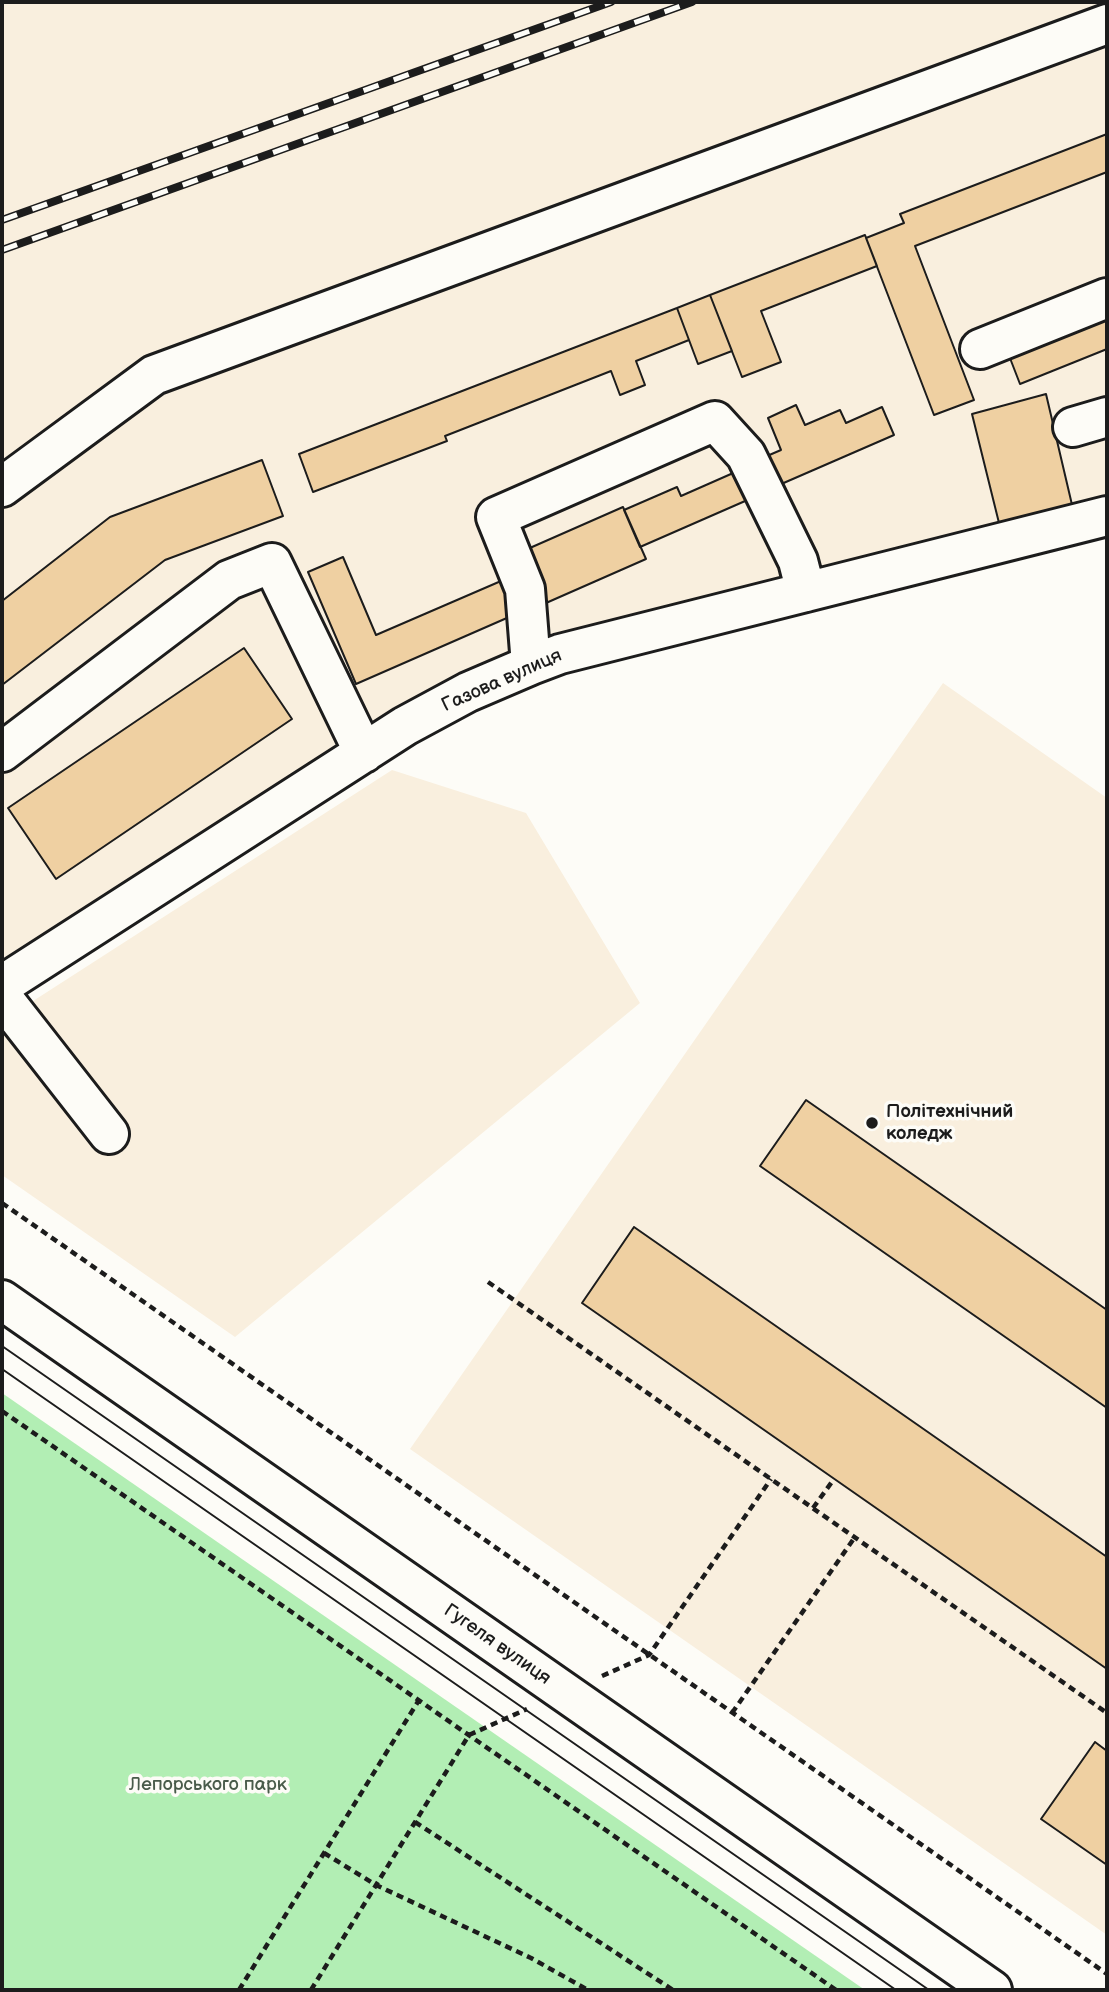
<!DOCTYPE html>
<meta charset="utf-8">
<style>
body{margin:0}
#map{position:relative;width:1109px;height:1992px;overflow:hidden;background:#fdfcf7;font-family:"Balsamiq Sans",sans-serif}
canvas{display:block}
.frame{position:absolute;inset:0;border:4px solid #1c1c1c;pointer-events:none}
</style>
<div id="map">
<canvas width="1109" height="1992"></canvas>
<div class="frame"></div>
</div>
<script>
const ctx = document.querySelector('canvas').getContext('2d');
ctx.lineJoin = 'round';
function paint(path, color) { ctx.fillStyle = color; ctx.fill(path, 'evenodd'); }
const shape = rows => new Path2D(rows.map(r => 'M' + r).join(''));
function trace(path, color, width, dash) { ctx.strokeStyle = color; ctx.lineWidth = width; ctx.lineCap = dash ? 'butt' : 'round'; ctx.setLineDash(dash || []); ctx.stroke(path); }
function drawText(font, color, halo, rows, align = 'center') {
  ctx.font = font + ' "Balsamiq Sans",sans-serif'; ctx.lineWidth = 7; ctx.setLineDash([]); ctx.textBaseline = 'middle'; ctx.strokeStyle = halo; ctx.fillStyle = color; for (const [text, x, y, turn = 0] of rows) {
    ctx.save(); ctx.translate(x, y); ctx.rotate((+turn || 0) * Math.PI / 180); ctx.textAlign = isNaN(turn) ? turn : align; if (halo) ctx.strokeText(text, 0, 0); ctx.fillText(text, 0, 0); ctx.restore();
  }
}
paint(shape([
 [2,2,1107,2,1107,500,555,639,2,968],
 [943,683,1107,798,1107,1935,410,1449],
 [392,770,526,813,640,1003,235,1337,2,1175,2,1021]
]), '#f9efde');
paint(shape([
 [2,1393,865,1990,2,1990]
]), '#b2eeb4');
const building = shape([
 [1107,134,1107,172,915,246,974,400,934,415,866,238,904,223,900,214,1107,134],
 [865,235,877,266,761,311,781,362,742,377,710,295,865,235],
 [710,295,732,351,698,364,677,308,710,295],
 [677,308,689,340,636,361,645,385,620,395,611,371,445,436,447,441,313,492,299,454,677,308],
 [1107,313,1107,349,1020,384,1008,353,1107,313],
 [1046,394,1073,509,1000,527,972,414,1046,394],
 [796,405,805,425,840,410,846,423,882,407,894,435,779,485,767,456,781,450,768,418,796,405],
 [262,460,283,516,165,560,2,685,2,601,110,517,262,460],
 [740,470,752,498,640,547,624,510,677,487,681,496,740,470],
 [623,507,646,559,546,603,523,551,623,507],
 [343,557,376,635,501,581,516,614,356,684,308,572,343,557],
 [244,648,292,719,56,879,8,808,244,648],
 [806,1100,1107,1310,1107,1408,760,1166,806,1100],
 [634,1227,1107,1557,1107,1669,582,1303,634,1227],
 [1095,1742,1107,1751,1107,1865,1041,1819,1095,1742]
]);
paint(building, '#efd0a2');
trace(building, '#1c1c1c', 2);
const minor = shape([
 [980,349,1107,298],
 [1073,427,1107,417],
 [2,487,154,375,1107,24],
 [531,665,525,589,496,517,715,421,746,455,798,561,806,592],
 [2,752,229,580,272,563,364,753],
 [2,985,405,726,468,692,531,665,560,654,1107,516],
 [2,997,109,1134],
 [2,1300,992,1990]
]);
trace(minor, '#1c1c1c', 44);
trace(shape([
 [2,1203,1107,1974],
 [488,1282,1107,1713],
 [2,1411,836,1990],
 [813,1508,834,1479],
 [602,1676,649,1655,771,1479],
 [732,1713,855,1537],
 [415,1822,673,1990],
 [324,1853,376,1885,531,1958,588,1990],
 [239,1990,419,1700],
 [311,1990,469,1735,527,1709]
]), '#1c1c1c', 4.5, [7, 5]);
trace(minor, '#fdfcf7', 38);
trace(shape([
 [2,1346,929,1990],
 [2,1369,896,1990]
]), '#1c1c1c', 2);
const rail = shape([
 [2,220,611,2],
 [2,250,692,2]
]);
trace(rail, '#1c1c1c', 8);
trace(rail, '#fdfcf7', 5, [16]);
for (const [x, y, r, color] of [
 [872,1123,7,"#1c1c1c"]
]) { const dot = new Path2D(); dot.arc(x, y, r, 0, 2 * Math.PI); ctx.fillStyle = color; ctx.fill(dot); trace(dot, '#fdfcf7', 2.5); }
drawText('19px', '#1c1c1c', '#fdfcf7', [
 ["Газова вулиця",502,681,-24],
 ["Гугеля вулиця",497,1645,35]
]);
drawText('bold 19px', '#1c1c1c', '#fdfcf7', [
 ["Політехнічний",886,1112],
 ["коледж",886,1134]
], 'left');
drawText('19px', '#495b4a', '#fdfcf7', [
 ["Лепорського парк",208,1785]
]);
</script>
